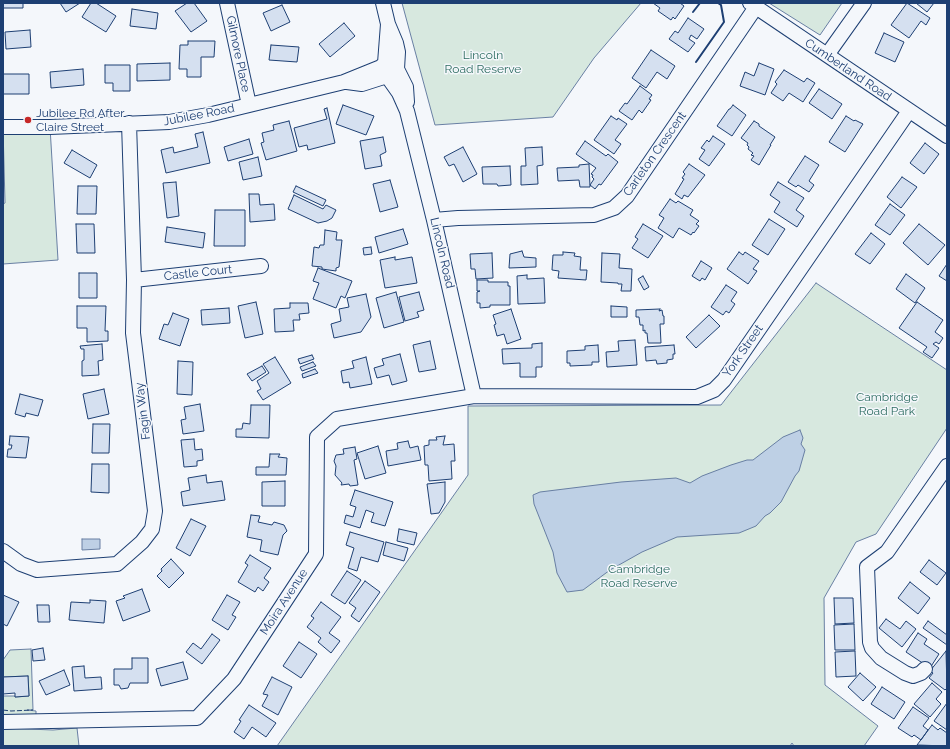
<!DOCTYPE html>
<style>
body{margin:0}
#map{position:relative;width:950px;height:749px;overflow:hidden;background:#f4f7fb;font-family:Raleway,sans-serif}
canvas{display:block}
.frame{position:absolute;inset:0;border:4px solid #1d3f73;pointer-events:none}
</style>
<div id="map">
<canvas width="950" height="749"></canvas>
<div class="frame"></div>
</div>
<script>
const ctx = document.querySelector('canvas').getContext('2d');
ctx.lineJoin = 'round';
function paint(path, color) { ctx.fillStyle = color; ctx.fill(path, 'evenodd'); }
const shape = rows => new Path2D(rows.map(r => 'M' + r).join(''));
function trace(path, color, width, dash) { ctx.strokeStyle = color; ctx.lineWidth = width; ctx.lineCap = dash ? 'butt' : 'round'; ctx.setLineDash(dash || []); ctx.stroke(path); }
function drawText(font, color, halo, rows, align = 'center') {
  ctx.font = font + ' Raleway,sans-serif'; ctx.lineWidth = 3; ctx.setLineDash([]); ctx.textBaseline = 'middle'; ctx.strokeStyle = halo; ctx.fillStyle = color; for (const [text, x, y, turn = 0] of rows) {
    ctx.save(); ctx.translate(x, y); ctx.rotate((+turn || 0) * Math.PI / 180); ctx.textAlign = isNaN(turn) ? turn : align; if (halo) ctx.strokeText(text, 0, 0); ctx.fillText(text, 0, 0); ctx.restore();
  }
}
const green = shape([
 [402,3,641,3,594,58,553,117,435,125,402,3],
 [769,3,842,3,820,35,769,3],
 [3,127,50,127,58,260,3,264,3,204,5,203,3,127],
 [816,283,947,370,947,428,876,534,856,542,824,598,825,685,878,726,864,746,794,746,792,743,790,746,277,746,468,475,468,406,721,405,816,283],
 [31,649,33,710,27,710,36,711,36,717,3,717,3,696,15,696,15,697,29,696,28,676,3,677,3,660,10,650,31,649],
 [3,728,53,730,77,728,79,746,3,746,3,728]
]);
paint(green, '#d7e8df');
trace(green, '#687fa3', 1);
const water = shape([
 [800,430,803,438,801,444,805,450,799,471,795,476,781,502,770,513,765,516,756,526,739,533,677,537,642,552,610,570,583,590,567,592,557,573,553,552,534,504,533,495,540,492,621,482,676,478,690,483,702,476,731,465,747,460,753,460,783,437,800,430],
 [82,539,100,539,100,549,82,550,82,539]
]);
paint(water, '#bed0e5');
trace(water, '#687fa3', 1);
const building = shape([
 [3,3,23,3,23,8,3,8,3,3],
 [60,3,80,3,66,12,60,3],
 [91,3,96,3,116,16,106,32,82,17,91,3],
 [187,3,194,3,207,21,191,32,175,11,187,3],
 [653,3,680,3,684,6,675,19,673,17,671,20,658,11,660,8,653,3],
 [907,3,930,18,926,25,921,21,909,38,891,25,907,3],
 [916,3,934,3,927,12,916,3],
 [282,5,290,22,271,31,263,13,282,5],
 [132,9,158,13,156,29,130,26,132,9],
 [688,18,704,29,697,39,691,35,689,39,695,43,688,52,669,39,675,31,678,33,688,18],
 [344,23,355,36,330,57,319,44,344,23],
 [30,30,31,47,6,49,5,32,30,30],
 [884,33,904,42,895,62,875,53,884,33],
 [188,41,215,41,214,57,201,57,201,77,187,77,187,69,179,69,180,45,188,45,188,41],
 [271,45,299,47,297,62,269,60,271,45],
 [651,50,675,66,667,79,657,72,646,88,632,78,651,50],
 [170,63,170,80,137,81,137,64,170,63],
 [759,63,774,69,765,95,740,86,745,72,754,76,759,63],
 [105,65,130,65,130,91,113,91,113,83,105,83,105,65],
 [83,69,84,85,51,88,50,72,83,69],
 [784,70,804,82,807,78,815,83,803,102,789,93,783,101,771,93,777,84,775,82,784,70],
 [3,74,29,74,29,94,3,94,3,74],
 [640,86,652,95,649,99,651,100,642,113,639,110,632,120,619,111,625,103,627,104,640,86],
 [819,89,842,104,832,119,809,103,819,89],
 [343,105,374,116,366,135,336,124,343,105],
 [733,105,746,115,732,136,717,126,729,109,730,109,733,105],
 [327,108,335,143,308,150,307,145,299,147,294,128,327,119,324,109,327,108],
 [611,116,617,120,618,118,627,124,615,140,621,144,614,154,594,140,611,116],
 [846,116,854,121,855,120,863,124,845,152,829,142,846,116],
 [289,121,297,151,266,160,261,143,264,142,262,133,274,130,273,125,289,121],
 [754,121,759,124,759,126,775,137,770,145,771,145,759,165,751,160,754,156,751,155,753,153,748,149,749,147,747,145,748,143,741,138,754,121],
 [203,132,210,163,166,173,161,150,173,147,174,153,198,147,195,134,203,132],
 [713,136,725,144,709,166,699,159,705,150,701,148,707,140,709,142,713,136],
 [383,137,386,152,380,155,382,166,365,169,360,141,383,137],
 [249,139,253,154,228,161,224,147,249,139],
 [585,141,606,156,608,154,618,162,601,185,599,184,595,189,590,185,594,179,592,177,593,175,591,174,596,168,576,154,585,141],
 [925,143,939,154,924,174,910,163,925,143],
 [463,147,477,174,463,182,454,164,449,166,444,157,463,147],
 [542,147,543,165,537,166,538,184,521,185,521,166,526,166,525,148,542,147],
 [72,150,97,165,90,178,64,163,72,150],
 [805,156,819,165,809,181,814,185,809,192,798,185,796,187,788,182,805,156],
 [258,157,262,176,243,180,239,162,258,157],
 [589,164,590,187,580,187,579,180,558,181,557,168,579,167,579,165,589,164],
 [689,164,705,175,688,197,684,195,682,199,675,194,684,179,682,178,685,174,683,172,689,164],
 [510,166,511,185,498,186,497,184,483,184,482,167,510,166],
 [902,177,917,187,901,208,887,197,902,177],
 [390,180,398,207,380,212,373,184,390,180],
 [176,182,179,216,167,218,163,183,176,182],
 [778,182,804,198,796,210,804,216,797,227,774,212,780,202,770,195,778,182],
 [78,186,97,186,96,214,77,214,78,186],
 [296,186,326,200,323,206,293,192,296,186],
 [249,194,259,194,260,205,274,204,275,220,250,222,249,194],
 [294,195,323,209,326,205,336,210,332,218,327,221,318,223,288,209,294,195],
 [670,199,676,203,678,201,693,210,690,215,699,221,696,224,699,226,694,233,693,232,691,235,679,228,673,238,658,228,664,218,659,215,670,199],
 [890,204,905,215,890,235,875,225,890,204],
 [215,210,245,210,245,246,214,246,215,210],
 [769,219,785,229,768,255,752,245,769,219],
 [76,224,94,224,95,253,77,253,76,224],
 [643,224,663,236,648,258,632,248,638,239,635,237,643,224],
 [919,224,945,245,928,265,903,243,919,224],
 [167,227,205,233,203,248,165,242,167,227],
 [403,229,408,244,379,253,375,237,403,229],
 [325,230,337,232,336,240,342,240,339,267,336,268,336,271,322,269,322,267,312,266,314,247,319,248,320,245,324,245,325,230],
 [871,233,885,244,870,264,855,254,871,233],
 [371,247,372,254,364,255,363,248,371,247],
 [522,251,524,257,536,258,536,267,509,268,510,254,522,251],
 [563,252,575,253,574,256,581,257,580,270,587,270,586,280,558,278,559,271,552,270,553,255,563,255,563,252],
 [739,252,743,255,745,252,759,261,753,269,757,271,748,284,727,269,739,252],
 [492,253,493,278,476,279,475,269,471,269,470,254,492,253],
 [602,253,620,254,619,268,632,269,631,291,621,291,622,284,618,284,618,283,601,282,602,253],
 [395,257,395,260,412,257,417,283,385,288,380,260,395,257],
 [701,261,712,268,705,280,702,278,700,281,692,276,701,261],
 [947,264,947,281,939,276,947,264],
 [318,268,352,281,345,298,341,296,336,308,313,299,319,283,313,281,318,268],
 [79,273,97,273,97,298,79,298,79,273],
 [906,274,925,288,915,303,896,289,906,274],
 [527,275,527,279,544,278,545,303,518,304,517,276,527,275],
 [643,276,649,287,644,290,638,279,643,276],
 [477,280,488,280,488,282,508,282,508,286,510,286,510,305,490,305,490,307,480,308,480,303,477,303,477,292,480,291,477,291,477,280],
 [726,285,737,292,731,301,735,304,729,313,726,311,723,315,711,307,726,285],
 [396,292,404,322,384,328,376,298,396,292],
 [419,292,424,310,417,312,419,317,405,321,399,297,419,292],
 [366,294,371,317,361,332,334,338,331,324,341,321,339,309,349,307,347,298,366,294],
 [256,302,263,334,245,338,238,306,256,302],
 [917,302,943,320,935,332,943,338,939,344,936,342,933,344,939,348,932,358,923,352,927,347,899,328,917,302],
 [290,303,308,303,309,313,299,314,300,320,293,320,294,331,275,332,274,309,290,308,290,303],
 [77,306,106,306,105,331,108,331,108,341,87,342,87,328,77,328,77,306],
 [611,306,627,307,627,317,611,317,611,306],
 [229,308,230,323,202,325,201,310,229,308],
 [511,309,521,339,507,344,504,334,497,336,494,325,496,324,493,315,511,309],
 [660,309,659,311,662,310,663,316,664,316,664,324,660,324,661,343,648,343,647,333,645,333,645,330,643,331,643,325,640,325,639,317,636,317,636,310,660,309],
 [173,313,189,319,180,346,159,339,164,324,168,325,173,313],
 [709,315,720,326,696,348,686,337,709,315],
 [635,340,637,365,607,367,606,352,619,351,618,341,635,340],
 [430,341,436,369,419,372,413,345,430,341],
 [542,343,542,367,536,367,536,377,520,377,520,363,503,364,502,349,532,348,532,344,542,343],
 [102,344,103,360,98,361,99,375,82,376,82,361,84,360,84,349,81,349,80,346,102,344],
 [598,345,599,362,592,362,592,365,570,366,570,363,567,363,567,351,585,350,585,346,598,345],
 [674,345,675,354,673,354,673,359,667,360,667,363,657,364,656,360,646,361,645,347,674,345],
 [400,354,407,381,392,385,389,375,377,378,374,368,384,365,382,359,400,354],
 [312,355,314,359,300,364,298,359,312,355],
 [275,357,291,383,263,400,257,391,261,389,257,381,269,373,263,364,275,357],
 [366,357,372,384,350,388,349,382,343,383,341,371,354,368,352,361,366,357],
 [178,361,193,362,192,395,177,394,178,361],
 [313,362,316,366,302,371,300,367,313,362],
 [262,366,266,372,252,381,247,374,262,366],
 [315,369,318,373,303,378,302,374,315,369],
 [104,389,109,414,88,419,83,394,104,389],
 [20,394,43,400,38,416,26,413,25,417,15,414,20,394],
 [200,404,204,431,183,434,181,420,186,419,184,407,200,404],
 [251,405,270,405,269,438,236,437,236,429,242,429,243,423,250,424,251,405],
 [93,424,110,424,109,453,92,453,93,424],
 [10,436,29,437,26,458,7,457,8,449,11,449,12,445,9,445,10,436],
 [445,436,443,445,454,444,455,461,451,461,452,479,429,481,428,465,425,465,424,446,429,445,429,440,437,440,436,437,445,436],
 [194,439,195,450,202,449,203,460,197,461,197,466,184,467,181,440,194,439],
 [408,441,410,448,418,446,421,460,388,466,386,451,398,449,397,443,408,441],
 [378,446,386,473,365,479,357,453,378,446],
 [355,447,357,459,354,460,358,485,350,486,349,484,341,485,342,483,335,475,336,466,334,461,336,455,344,454,343,449,355,447],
 [270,454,280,454,278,457,287,458,286,475,256,475,256,467,269,467,270,454],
 [92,464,109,464,109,493,91,492,92,464],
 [206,475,207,483,222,481,225,500,183,506,181,492,190,490,188,478,206,475],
 [285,481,285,506,262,506,262,482,285,481],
 [445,482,445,502,439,513,431,514,427,484,445,482],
 [355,490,393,502,385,526,371,522,374,513,366,510,360,528,344,523,346,515,353,517,356,507,350,505,355,490],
 [251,515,260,516,258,522,272,525,274,522,284,525,287,531,283,535,278,555,260,551,262,540,247,537,251,515],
 [191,519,206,526,190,556,176,548,191,519],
 [399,529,417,533,414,545,397,541,399,529],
 [350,532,384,542,378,562,361,557,357,571,348,568,354,548,346,545,350,532],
 [386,542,408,548,404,561,383,555,386,542],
 [250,555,271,568,264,578,269,582,263,591,258,587,255,592,238,582,248,565,245,563,250,555],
 [171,559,184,573,169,588,157,576,162,571,161,569,171,559],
 [929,560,946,573,937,585,920,572,929,560],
 [347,571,361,580,345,604,331,595,347,571],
 [365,581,380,592,359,622,351,616,356,608,349,603,365,581],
 [910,582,930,598,918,614,898,598,910,582],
 [142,589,150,611,123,621,116,601,125,598,123,596,142,589],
 [3,595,19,602,7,626,3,624,3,595],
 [227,595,240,602,232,615,236,617,228,630,212,620,227,595],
 [834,598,853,598,854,623,835,624,834,598],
 [90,600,106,601,104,623,69,620,71,602,90,603,90,600],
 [321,602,341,617,329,633,340,641,331,653,318,642,321,638,307,627,314,618,311,616,321,602],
 [37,605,49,605,50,622,38,622,37,605],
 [886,619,900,629,906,621,916,629,902,647,879,628,886,619],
 [928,621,947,635,947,645,923,628,928,621],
 [854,624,855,650,835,650,834,625,854,624],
 [918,633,927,639,924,644,939,654,930,668,906,652,918,633],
 [212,634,220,640,202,664,186,652,193,643,201,649,212,634],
 [299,642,317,654,301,678,283,666,299,642],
 [43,648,45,660,33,661,32,650,43,648],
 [855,651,856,676,836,677,835,652,855,651],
 [946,651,947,688,945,690,929,678,933,673,930,671,946,651],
 [132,658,148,658,148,683,130,683,128,688,121,689,119,685,114,685,114,669,132,669,132,658],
 [183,662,188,679,161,686,156,669,183,662],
 [84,666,85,678,101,677,102,689,74,691,72,667,84,666],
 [64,670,70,685,46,695,39,681,64,670],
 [860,673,876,687,863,701,848,687,860,673],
 [28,676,29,696,15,697,15,693,3,694,3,677,28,676],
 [272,677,292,687,278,715,262,706,268,695,263,694,272,677],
 [932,683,942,692,936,699,941,704,930,717,914,704,932,683],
 [882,687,905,702,894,719,871,704,882,687],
 [947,703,947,730,934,721,947,703],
 [249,705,276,723,266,737,252,727,244,739,234,732,241,721,239,720,249,705],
 [913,707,929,718,923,726,928,730,921,740,914,735,912,737,898,728,913,707],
 [932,725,938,730,940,728,947,733,947,746,917,745,932,725]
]);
paint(building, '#d5e0f0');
trace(building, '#1d3f73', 1);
const minor = shape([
 [227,3,249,105],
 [383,3,388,24,396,43,398,52,397,69,406,87,407,102],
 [750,3,947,136],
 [388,24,385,63,387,76,399,93,407,111,434,220,474,396],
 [827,55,864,3],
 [347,82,362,84,387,76,395,71],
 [3,127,50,127,169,122,208,115,344,82,381,67,385,63],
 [434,220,458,218,594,215,614,208,627,196,756,7],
 [134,280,261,266],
 [3,551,21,564,37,570,117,564,142,542,152,529,155,511,133,333,134,280,129,123],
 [925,669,921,673,913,676,905,673,881,658,872,648,870,642,867,567,887,552,947,466],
 [3,722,197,718,234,679,316,554,317,437,337,419,474,396,697,397,714,390,724,380,909,111]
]);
trace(minor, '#1d3f73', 16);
trace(minor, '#f4f7fb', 14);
trace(shape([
 [3,710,11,711,33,710]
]), '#1d3f73', 1, [5, 2]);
trace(shape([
 [693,12,700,3],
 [696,62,724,22,721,5,718,3]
]), '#1d3f73', 2);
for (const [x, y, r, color] of [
 [28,120,4,"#c62828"]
]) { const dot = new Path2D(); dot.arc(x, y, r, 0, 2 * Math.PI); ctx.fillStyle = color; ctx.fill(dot); trace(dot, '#f4f7fb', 1.5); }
drawText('12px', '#1d3f73', '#f4f7fb', [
 ["Gilmore Place",238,54,78],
 ["Cumberland Road",848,70,34],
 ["Jubilee Road",199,115,-11],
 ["Carleton Crescent",655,154,-55],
 ["Lincoln Road",442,253,77],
 ["Castle Court",198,273,-6],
 ["York Street",743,351,-55],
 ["Fagin Way",143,411,-97],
 ["Moira Avenue",284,602,-57]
]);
drawText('12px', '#2c6c60', '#f4f7fb', [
 ["Lincoln",483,55],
 ["Road Reserve",483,69],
 ["Cambridge",887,397],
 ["Road Park",887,411],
 ["Cambridge",639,569],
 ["Road Reserve",639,583]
]);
drawText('12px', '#1d3f73', '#f4f7fb', [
 ["Jubilee Rd After",36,113],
 ["Claire Street",36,127]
], 'left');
</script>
